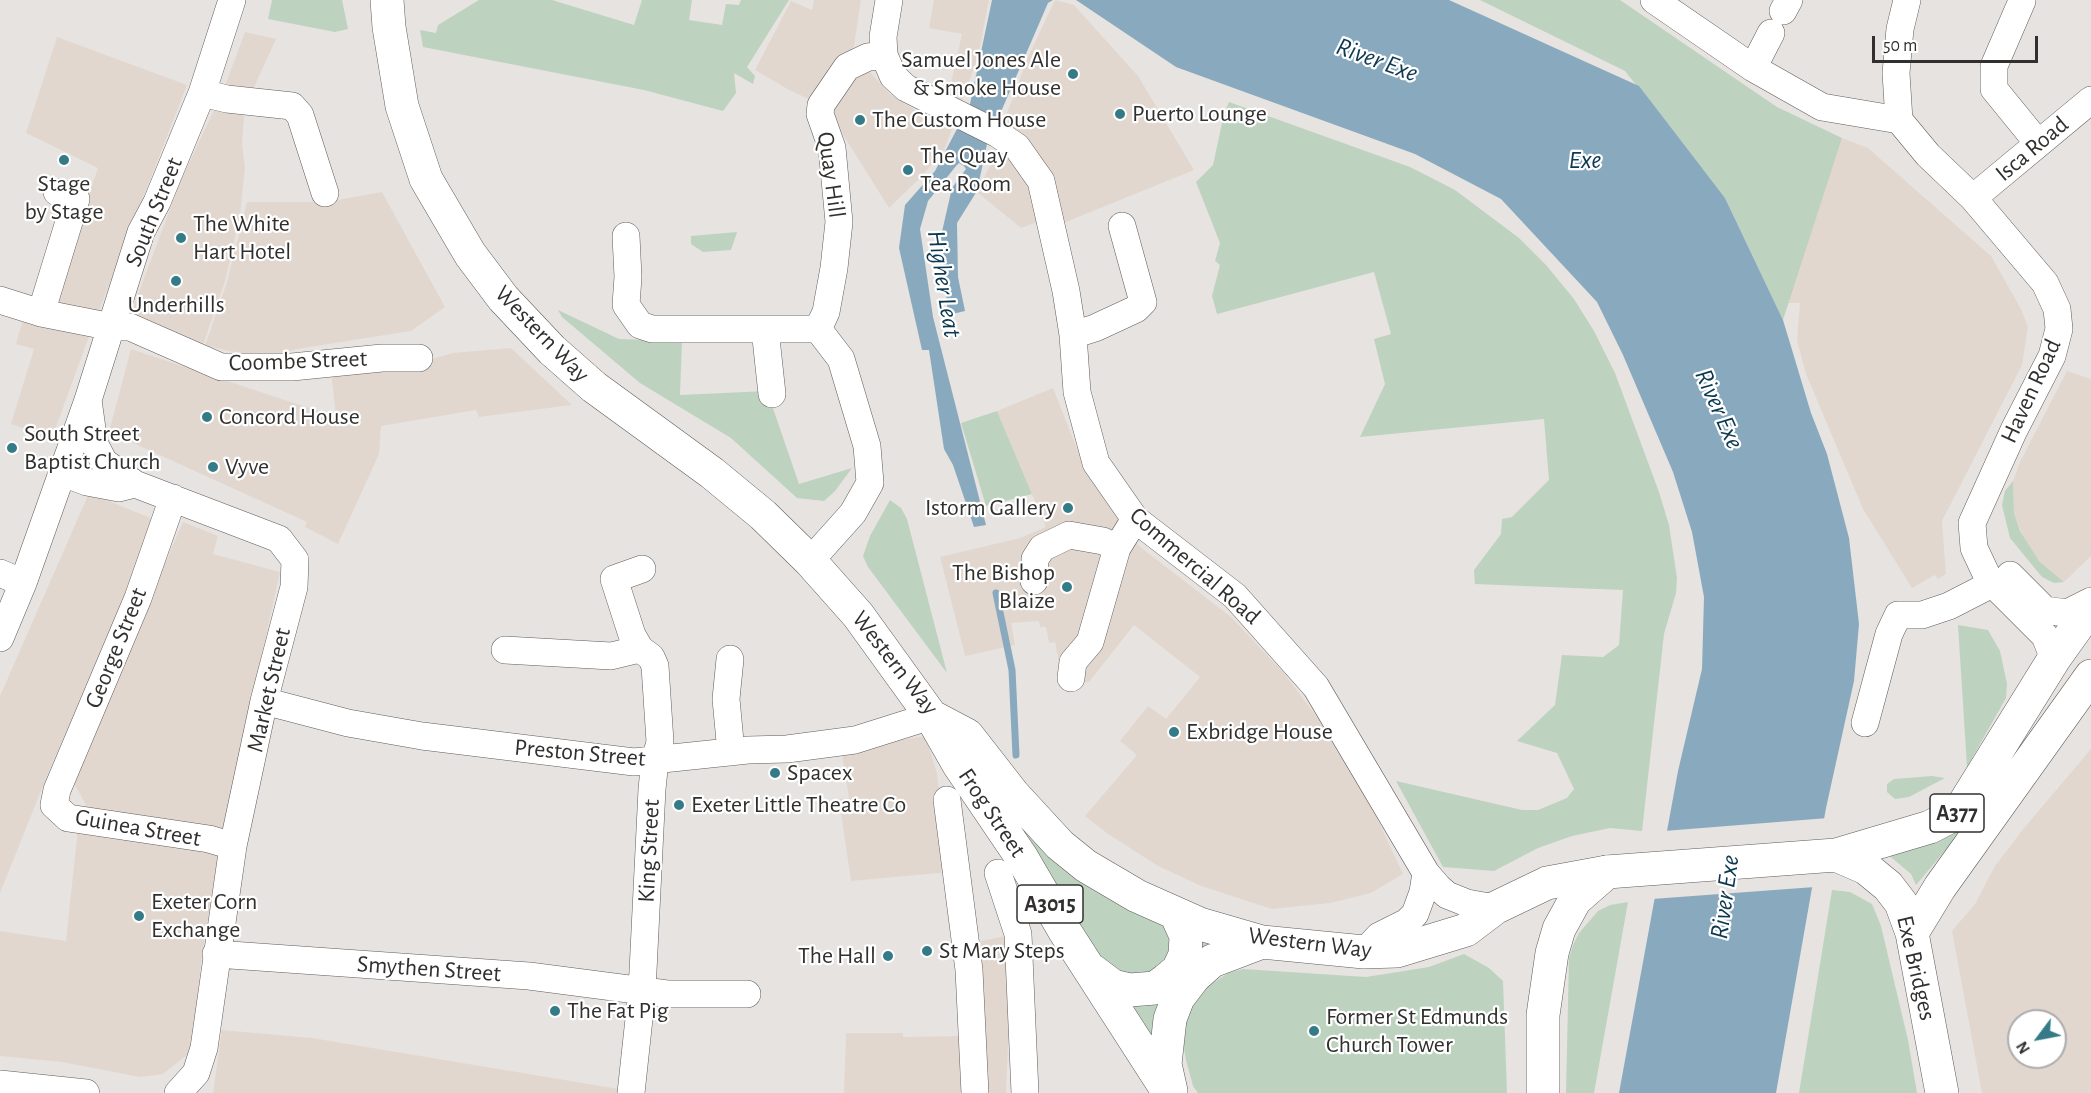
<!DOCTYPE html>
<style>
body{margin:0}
#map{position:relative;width:2091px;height:1093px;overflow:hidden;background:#e7e3e0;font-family:"Alegreya Sans",sans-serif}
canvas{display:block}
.north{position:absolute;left:2007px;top:1009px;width:60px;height:60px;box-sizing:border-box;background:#fff;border:2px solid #adacac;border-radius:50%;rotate:238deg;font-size:16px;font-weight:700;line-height:24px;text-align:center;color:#31302f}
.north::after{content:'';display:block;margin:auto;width:21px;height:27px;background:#357b87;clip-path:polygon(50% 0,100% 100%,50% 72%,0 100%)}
.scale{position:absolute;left:1872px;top:36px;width:166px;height:27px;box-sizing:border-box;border:3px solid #31302f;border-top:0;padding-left:8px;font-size:18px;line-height:21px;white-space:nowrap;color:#31302f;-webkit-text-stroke:4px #fff;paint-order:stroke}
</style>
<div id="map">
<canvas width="2091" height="1093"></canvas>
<div class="north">N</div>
<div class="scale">50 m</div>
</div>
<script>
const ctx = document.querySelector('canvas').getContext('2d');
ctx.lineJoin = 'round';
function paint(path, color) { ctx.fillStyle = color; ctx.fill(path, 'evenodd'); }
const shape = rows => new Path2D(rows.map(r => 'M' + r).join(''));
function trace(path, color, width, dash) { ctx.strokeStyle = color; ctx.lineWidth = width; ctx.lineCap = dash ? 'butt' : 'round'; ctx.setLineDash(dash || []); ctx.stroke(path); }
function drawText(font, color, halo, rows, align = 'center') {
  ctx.font = font + ' "Alegreya Sans",sans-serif'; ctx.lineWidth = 4.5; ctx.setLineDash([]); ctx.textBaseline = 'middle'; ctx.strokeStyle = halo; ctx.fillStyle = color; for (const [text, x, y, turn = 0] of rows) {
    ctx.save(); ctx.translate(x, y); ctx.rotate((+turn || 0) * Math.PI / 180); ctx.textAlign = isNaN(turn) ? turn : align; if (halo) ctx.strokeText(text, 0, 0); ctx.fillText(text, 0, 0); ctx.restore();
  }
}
paint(shape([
 [814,0,861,0,853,53,890,94,931,120,948,97,962,34,929,28,934,0,989,0,978,57,945,148,923,175,889,208,825,106,791,91,755,70,791,1,812,10],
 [1055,0,1074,5,1138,76,1194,170,1056,226,1035,223,1021,228,977,192,1000,145,1004,121,1028,57],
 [245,32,276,39,245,107,242,143,245,168,240,215,225,281,203,345,131,313,181,180,223,91],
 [57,37,187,85,91,331,52,438,11,424,34,349,16,344,24,316,53,294,98,168,26,133],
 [1842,138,1868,148,1991,256,2021,309,2028,327,2022,365,1942,521,1946,574,1938,579,1935,575,1912,588,1863,509,1806,374,1797,340,1800,303,1787,303],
 [382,192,445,307,411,331,297,349,265,358,205,346,227,282,247,202,326,202],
 [511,348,572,405,479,417,476,410,381,426,379,454,338,544,305,527,307,522,109,432,131,349,336,417,331,370,435,358,453,353],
 [2067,371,2091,379,2091,556,2064,582,2036,558,2023,537,2014,513,2013,481,2020,462],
 [1053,388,1081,459,1111,508,1139,546,1231,617,1283,672,1326,729,1359,780,1403,874,1371,893,1330,903,1272,909,1201,886,1158,866,1108,834,1085,816,1137,755,1120,741,1148,706,1166,719,1200,677,1134,625,1089,682,1063,684,1055,642,1049,643,1046,627,1040,627,1039,621,1011,623,1015,645,965,656,940,557,1020,538,1046,527,997,411],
 [89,493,158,521,49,771,0,893,0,696],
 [183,522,218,536,213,554,280,572,219,850,201,962,192,1051,163,1074,140,1077,62,1062,0,1056,0,931,66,941,78,828,86,805,71,778],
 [926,736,937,774,949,872,851,881,839,799,849,798,841,749],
 [2091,749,2091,1093,1982,1093,1952,931,1975,904,1995,866,2024,828],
 [2019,1021,2055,1021,2055,1057,2019,1057],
 [1005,936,1010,994,1006,1093,844,1093,846,1033,903,1033,903,1037,968,1036,972,943],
 [222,1030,312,1038,643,1093,213,1093]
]), '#e2d7cf');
paint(shape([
 [272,0,342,0,348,29,335,32,268,19],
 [479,0,552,0,634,25,642,0,692,0,689,20,722,25,726,4,739,5,741,0,789,0,747,67,755,76,753,84,734,73,736,93,723,111,644,90,423,47,420,30,436,33,438,25],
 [1480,0,1620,0,1777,107,1842,138,1783,320,1725,198,1625,71],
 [1229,102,1410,167,1455,190,1519,238,1546,265,1574,299,1594,331,1615,373,1659,492,1669,525,1677,578,1676,593,1664,634,1642,831,1610,828,1572,836,1538,848,1494,871,1443,867,1396,781,1522,810,1538,810,1567,798,1574,789,1557,753,1517,741,1555,705,1562,655,1603,657,1619,645,1623,590,1475,584,1474,570,1501,534,1502,519,1512,517,1549,480,1544,419,1360,437,1385,384,1374,339,1391,334,1374,272,1217,314,1212,296,1220,265,1215,261,1220,243,1196,182,1213,165,1224,114],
 [737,232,731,250,703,252,691,244,691,236],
 [558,310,619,339,682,341,680,395,767,391,799,484,852,468,835,491,824,501,797,498,731,438,640,383,562,317],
 [997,411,1032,494,986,506,961,423],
 [2013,481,2014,513,2020,531,2039,561,2064,582,2054,583,2042,577,2010,538,2002,505,2005,491],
 [890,500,901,508,907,519,947,673,868,567,863,556,870,536],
 [1958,625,1988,630,2000,651,2007,684,2006,698,1967,767],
 [1932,776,1945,778,1909,797,1895,799,1887,792,1887,784,1894,779],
 [1017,824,1065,866,1157,916,1172,937,1171,953,1155,972,1126,975,1109,968,1096,952],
 [1955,830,1960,833,1916,885,1911,874,1886,853],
 [1832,890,1850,892,1872,904,1881,926,1908,1040,1917,1093,1799,1093],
 [1628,902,1594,1093,1566,1093,1569,958,1573,945,1579,933,1598,911,1610,905],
 [1194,934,1215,944,1154,1040,1123,993,1136,995],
 [1464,954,1489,968,1503,981,1507,1093,1198,1093,1193,1086,1186,1060,1182,1036,1192,1005,1206,988,1228,973,1243,969,1366,977,1429,967]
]), '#bdd3c0');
paint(shape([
 [992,0,1053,0,1048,3,987,144,977,191,957,223,958,277,965,311,948,315,941,236,952,188,966,169,964,166,959,163,956,166,928,201,920,229,933,317,986,525,974,527,953,465,944,449,929,350,922,350,899,248,905,205,935,171,970,104],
 [1076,0,1449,0,1639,86,1725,198,1783,320,1811,413,1827,454,1849,538,1859,624,1854,681,1826,808,1776,1093,1619,1093,1678,771,1702,669,1704,597,1692,532,1673,472,1623,355,1597,302,1501,199,1415,154,1176,67]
]), '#89aabe');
paint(shape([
 [1828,818,1815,887,1652,899,1664,831]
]), '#e7e3e0');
trace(shape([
 [996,593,1012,670,1016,755]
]), '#89aabe', 7);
const minor = shape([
 [889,0,883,37,884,55,893,76,906,88,998,134,1017,147,1041,181,1066,291,1073,335,1077,392,1096,463,1135,519,1235,596,1316,687,1426,873,1438,887,1447,895,1467,903,1495,908],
 [1654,0,1753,68,1822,107,1899,120],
 [1907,0,1900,29,1896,73,1899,120,1928,155,1973,198,2045,283,2057,309,2059,329,2052,356,2014,430,1972,523,1974,548,1989,580,2045,636,2054,659],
 [2022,1,1994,66,1994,89,2038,143],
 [1783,11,1789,0],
 [1753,68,1771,33],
 [202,93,227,99,292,106,300,115,325,193],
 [1973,198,2091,100],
 [626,236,628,277,626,305,640,325,652,329,818,329,841,359,867,446,870,483,853,513,810,561],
 [0,300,41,313,112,327,130,327,221,367,292,367,382,358,419,358],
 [41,313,76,199,57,192],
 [765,329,772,394],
 [818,329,826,312,834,268,839,222,832,148,820,114,821,105,847,67,868,57,884,55],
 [1073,335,1095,328,1136,309,1143,302,1122,226],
 [88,400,94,443,104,462,135,484,279,539,295,560,294,587,264,701,233,846,204,1048,196,1073,178,1093],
 [63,473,87,482,119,488,135,484],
 [173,498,138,598,57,790,54,805,68,818,209,839,233,846],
 [0,573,23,583],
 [2010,575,2045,610,2067,613,2091,601],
 [1034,581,1035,559,1042,548,1069,535,1103,541,1117,548,1135,519],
 [0,638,23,583,88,400,141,232,157,202,202,93,232,0],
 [505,650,611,656,640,649],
 [730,659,726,699,731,752],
 [1071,678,1073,662,1090,642,1117,548],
 [264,701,348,723,422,736,634,762,748,750,787,749,855,740,931,716],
 [1865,723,1889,634,1898,615,1922,615,1949,606,1984,588],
 [947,800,969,970,975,1093],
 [998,873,1018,934,1025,1093],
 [1364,952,1379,936,1407,922,1415,914,1423,892,1426,873],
 [216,954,529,976,667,994,747,994],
 [0,1084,86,1093],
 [631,1093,642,991,652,789,655,760,660,742,655,666,651,657,640,649,632,635,614,579,642,569]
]);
const major = shape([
 [387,0,389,27,402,106,426,179,470,254,503,298,552,350,594,387,712,473,763,515,810,561,858,615,931,716,967,735,1013,794,1060,845,1086,866,1137,896,1200,924,1262,942,1364,952,1397,951,1466,930,1495,908,1547,883,1607,872],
 [931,716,959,765,1022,858,1064,930,1169,1093],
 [1093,971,1113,986,1130,990,1155,988,1166,980,1178,970,1185,955,1186,936,1176,914],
 [1171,1091,1165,1064,1170,1019,1178,998,1194,977,1212,961,1262,942]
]);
const highway = shape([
 [1836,855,1930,827,1959,812,2054,659,2091,607],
 [1912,933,1940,887,2091,676],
 [1543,1093,1543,1015,1552,953,1559,929,1575,900,1607,872,1836,855,1866,868,1888,886,1901,903,1912,933,1942,1093]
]);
trace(minor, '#605c5a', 28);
trace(major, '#605c5a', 34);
trace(highway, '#605c5a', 34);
trace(minor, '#fff', 27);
trace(major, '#fff', 33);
trace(highway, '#fff', 33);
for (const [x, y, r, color] of [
 [1073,74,6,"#357b87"],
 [1120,114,6,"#357b87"],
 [860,120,6,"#357b87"],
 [64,160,6,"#357b87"],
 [908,170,6,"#357b87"],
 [181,238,6,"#357b87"],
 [176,281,6,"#357b87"],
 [207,417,6,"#357b87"],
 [12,448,6,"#357b87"],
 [213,467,6,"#357b87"],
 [1068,508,6,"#357b87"],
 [1067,587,6,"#357b87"],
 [1174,732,6,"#357b87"],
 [775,773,6,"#357b87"],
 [679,805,6,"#357b87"],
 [139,916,6,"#357b87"],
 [927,951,6,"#357b87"],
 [888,956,6,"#357b87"],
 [555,1011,6,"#357b87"],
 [1314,1031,6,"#357b87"]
]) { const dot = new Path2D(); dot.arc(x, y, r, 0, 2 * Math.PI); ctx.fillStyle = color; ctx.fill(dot); trace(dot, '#fff', 2); }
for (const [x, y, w] of [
 [1957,813,54],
 [1050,904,66]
]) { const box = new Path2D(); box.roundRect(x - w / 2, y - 19, w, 38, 4.5); ctx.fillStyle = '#fff'; ctx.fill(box); trace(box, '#31302f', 1.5); }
drawText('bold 22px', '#31302f', null, [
 ["A377",1957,813],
 ["A3015",1050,904]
]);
drawText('24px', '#31302f', '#fff', [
 ["Samuel Jones Ale",1061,60,"right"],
 ["& Smoke House",1061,88,"right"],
 ["Puerto Lounge",1132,114],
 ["The Custom House",872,120],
 ["The Quay",920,156],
 ["Tea Room",920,184],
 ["Stage",64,184,"center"],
 ["by Stage",64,212,"center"],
 ["The White",193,224],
 ["Hart Hotel",193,252],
 ["Underhills",176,305,"center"],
 ["Concord House",219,417],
 ["South Street",24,434],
 ["Baptist Church",24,462],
 ["Vyve",225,467],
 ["Istorm Gallery",1056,508,"right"],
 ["The Bishop",1055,573,"right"],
 ["Blaize",1055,601,"right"],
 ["Exbridge House",1186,732],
 ["Spacex",787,773],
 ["Exeter Little Theatre Co",691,805],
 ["Exeter Corn",151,902],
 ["Exchange",151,930],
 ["St Mary Steps",939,951],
 ["The Hall",876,956,"right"],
 ["The Fat Pig",567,1011],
 ["Former St Edmunds",1326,1017],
 ["Church Tower",1326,1045]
], 'left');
drawText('24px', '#31302f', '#fff', [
 ["Isca Road",2032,149,-40],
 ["Quay Hill",831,175,82],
 ["South Street",154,212,-68],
 ["Western Way",542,334,46],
 ["Coombe Street",298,361,-2],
 ["Haven Road",2031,391,-65],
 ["Commercial Road",1195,566,41],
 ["George Street",116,648,-68],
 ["Western Way",895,663,52],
 ["Market Street",269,690,-77],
 ["Preston Street",580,753,5],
 ["Frog Street",992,813,56],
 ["Guinea Street",138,828,10],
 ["King Street",649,851,-87],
 ["Western Way",1310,943,7],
 ["Exe Bridges",1916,968,77],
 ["Smythen Street",429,969,4]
]);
drawText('italic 26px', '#0d3950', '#fff', [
 ["River Exe",1377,60,20],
 ["Exe",1585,160],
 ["Higher Leat",944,284,81],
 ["River Exe",1719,409,66],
 ["River Exe",1725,897,-82]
]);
</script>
